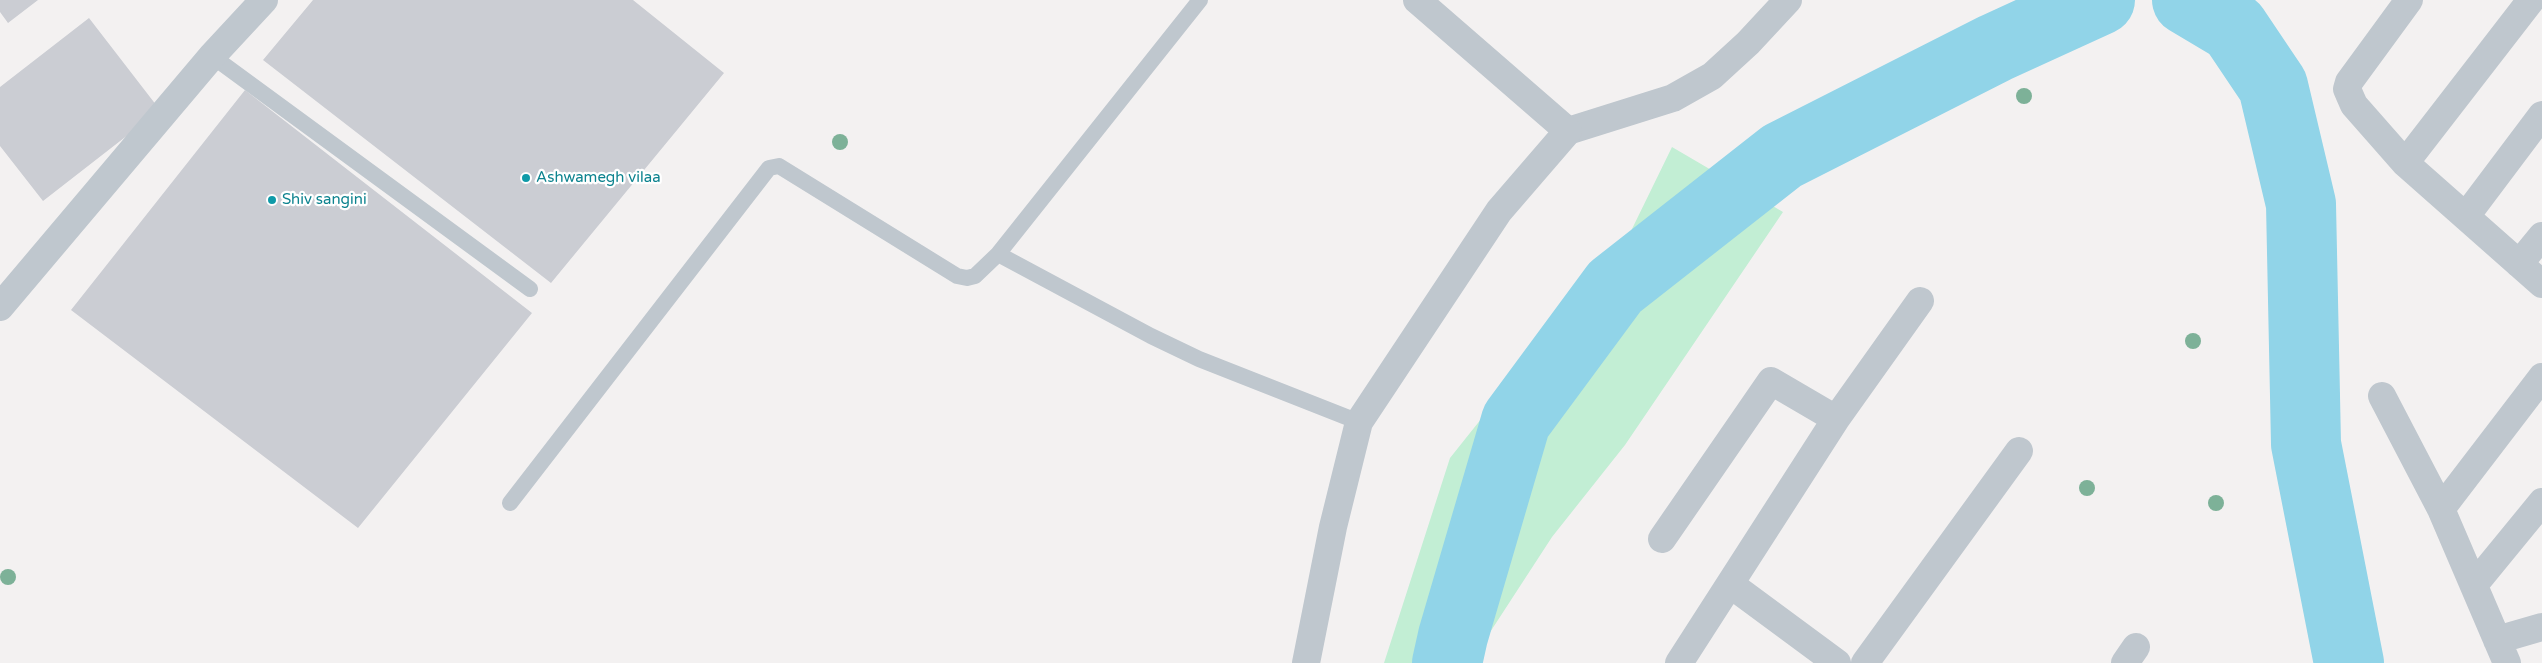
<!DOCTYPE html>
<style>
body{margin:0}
canvas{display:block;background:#f3f1f1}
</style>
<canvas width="2542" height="663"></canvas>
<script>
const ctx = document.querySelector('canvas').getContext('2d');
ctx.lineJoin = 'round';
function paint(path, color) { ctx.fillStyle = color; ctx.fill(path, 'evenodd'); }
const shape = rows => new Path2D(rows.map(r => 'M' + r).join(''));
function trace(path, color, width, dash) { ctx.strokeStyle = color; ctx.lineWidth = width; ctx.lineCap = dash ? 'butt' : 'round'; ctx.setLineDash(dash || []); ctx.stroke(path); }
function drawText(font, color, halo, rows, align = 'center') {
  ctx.font = font + ' "Varela Round",sans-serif'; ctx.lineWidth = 4.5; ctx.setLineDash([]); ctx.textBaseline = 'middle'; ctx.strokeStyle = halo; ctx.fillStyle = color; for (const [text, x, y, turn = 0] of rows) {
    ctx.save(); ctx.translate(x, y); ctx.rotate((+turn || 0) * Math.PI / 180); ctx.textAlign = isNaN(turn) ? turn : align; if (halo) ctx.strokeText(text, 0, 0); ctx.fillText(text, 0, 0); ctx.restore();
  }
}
paint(shape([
 [1672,147,1783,212,1625,445,1552,537,1470,663,1384,663,1450,458,1631,231]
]), '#c2eed4');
trace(shape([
 [2187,0,2234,28,2273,86,2301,204,2306,444,2349,663],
 [1447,663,1453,636,1516,421,1615,287,1782,156,1995,48,2100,0]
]), '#91d4e8', 70);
paint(shape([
 [0,0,38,0,8,23,0,12],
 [313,0,633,0,724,73,551,283,263,60],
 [89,18,160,110,43,201,0,146,0,87],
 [245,90,532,313,358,528,71,310]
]), '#cbcdd3');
trace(shape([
 [212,56,530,289],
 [998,254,1151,336,1199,359,1359,422],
 [510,503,769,168,779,166,957,276,967,278,975,276,998,254,1200,0]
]), '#bfc7ce', 16);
trace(shape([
 [2409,0,2349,82,2347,89,2350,96,2354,105,2405,163,2542,284],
 [1568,131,1673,98,1712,76,1748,43,1788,0],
 [2405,163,2531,0],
 [2466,216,2542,115],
 [2519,264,2542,236],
 [2382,396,2441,509,2507,663],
 [2441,509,2542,377],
 [1662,539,1771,381,1836,419],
 [1730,584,1837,663],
 [2474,585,2542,502],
 [2497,640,2542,627],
 [1679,663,1836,419,1920,301],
 [1865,663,2019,451],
 [2125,663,2136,647]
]), '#bfc7ce', 28);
trace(shape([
 [0,307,212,56,264,0],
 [1306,663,1333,527,1359,422,1499,211,1568,131,1417,0]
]), '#bfc7ce', 28);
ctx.fillStyle = '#7db198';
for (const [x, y] of [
 [2024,96],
 [840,142],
 [2193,341],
 [2087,488],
 [2216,503],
 [8,577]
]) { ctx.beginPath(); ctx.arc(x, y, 8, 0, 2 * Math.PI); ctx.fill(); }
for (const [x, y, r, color] of [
 [526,178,5,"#0f9aa8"],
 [272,200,5,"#0f9aa8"]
]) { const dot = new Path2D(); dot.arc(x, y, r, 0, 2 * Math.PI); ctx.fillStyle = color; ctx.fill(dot); trace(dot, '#fff', 2); }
drawText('15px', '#0d838f', '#fff', [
 ["Ashwamegh vilaa",536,178],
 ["Shiv sangini",282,200]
], 'left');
</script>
